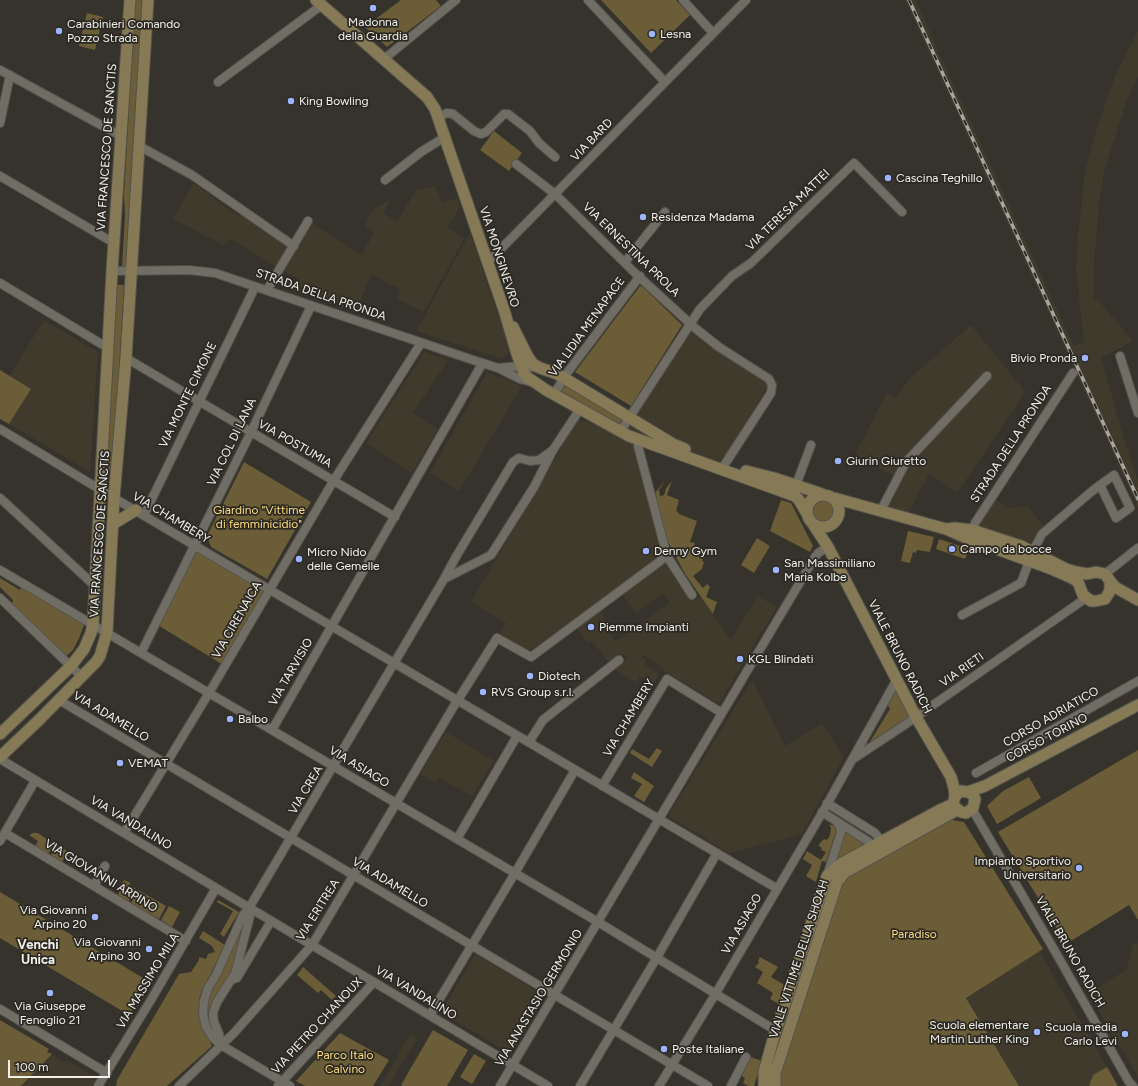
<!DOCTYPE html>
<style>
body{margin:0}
#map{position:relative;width:1138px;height:1086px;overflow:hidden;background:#36332c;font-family:Figtree,sans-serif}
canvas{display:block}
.scale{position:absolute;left:8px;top:1060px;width:102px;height:18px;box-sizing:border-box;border:2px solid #f1f0eb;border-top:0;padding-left:5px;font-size:12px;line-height:14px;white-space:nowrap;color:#f1f0eb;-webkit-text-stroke:3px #2c2922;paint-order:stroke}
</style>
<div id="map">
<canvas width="1138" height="1086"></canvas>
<div class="scale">100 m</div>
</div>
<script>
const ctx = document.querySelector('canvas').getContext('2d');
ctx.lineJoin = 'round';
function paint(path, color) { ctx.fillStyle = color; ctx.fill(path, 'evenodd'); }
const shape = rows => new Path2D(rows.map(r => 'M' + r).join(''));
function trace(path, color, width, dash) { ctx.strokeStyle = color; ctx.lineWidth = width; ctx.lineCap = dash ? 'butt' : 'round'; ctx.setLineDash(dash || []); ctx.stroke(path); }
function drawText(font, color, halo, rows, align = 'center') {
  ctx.font = font + ' Figtree,sans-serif'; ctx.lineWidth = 3.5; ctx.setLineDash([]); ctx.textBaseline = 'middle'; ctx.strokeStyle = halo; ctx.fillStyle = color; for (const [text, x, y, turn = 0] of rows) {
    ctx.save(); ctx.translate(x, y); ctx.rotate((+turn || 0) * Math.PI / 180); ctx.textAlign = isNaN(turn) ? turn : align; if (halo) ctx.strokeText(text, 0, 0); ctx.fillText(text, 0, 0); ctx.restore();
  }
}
paint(shape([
 [905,0,916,0,945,66,1074,346,1084,342,1076,269,1078,233,1085,172,1095,134,1108,95,1118,69,1138,31,1138,77,1126,103,1105,168,1099,202,1094,268,1094,300,1098,300,1133,341,1101,358,1127,448,1138,480,1138,508],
 [193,183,238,216,242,213,291,246,278,268,231,239,223,245,173,219],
 [435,186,443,202,457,198,460,207,448,227,464,239,424,312,397,299,400,289,371,275,355,312,295,292,299,279,282,270,310,222,361,255,374,234,365,225,374,208,389,201,383,213,397,221,416,191],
 [470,233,510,350,503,359,416,331],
 [44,320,98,352,90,472,9,424,31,389,9,376],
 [971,325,1023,389,1024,394,957,493,929,474,907,516,883,510,899,479,855,455,887,392,895,398,910,378],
 [693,330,768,384,725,464,640,440,667,556,529,651,499,636,506,623,471,602,558,454,574,419,620,431],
 [424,352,448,360,413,413,438,429,412,473,366,443],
 [487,372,522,386,459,491,430,473],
 [993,498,1008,508,1027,506,1046,529,1034,544,973,529],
 [669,559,693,601,701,597,731,640,757,596,777,607,719,704,665,671,662,667,644,655,641,657,646,660,644,664,660,674,653,684,640,676,637,682,633,681,615,669,627,659,623,654,610,664,592,641,588,643,576,627,602,609,608,632,616,642,670,602,663,593,636,613,621,593],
 [752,680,785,746,822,723,844,757,802,834,729,853,668,816],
 [446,732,494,761,472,796,439,778,435,783,420,774],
 [1138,942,1138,1077,1086,990,1095,984,1097,988,1126,970,1133,943,1137,944],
 [1039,951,1107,1067,1093,1075,1089,1086,1019,1086,966,998],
 [475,954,545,996,511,1054,441,1012],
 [411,1033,418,1037,388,1086,380,1086],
 [52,1054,64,1062,66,1059,97,1078,92,1086,21,1086]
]), '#3f3a2c');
paint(shape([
 [135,0,142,0,126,267,122,267,125,215,124,195],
 [401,0,436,0,441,6,387,47,365,27],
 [601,0,676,0,690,15,651,53],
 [87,13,103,17,95,50,79,46],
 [494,131,522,153,509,171,480,150],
 [117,285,124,285,113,474,106,473],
 [640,286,643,287,682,325,631,406,575,372],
 [0,370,31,389,9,424,0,419],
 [566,384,622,419,622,422,619,424,561,392,561,389,563,385],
 [244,462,311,502,267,579,211,547,207,536],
 [665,481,659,490,660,496,664,495,666,488,672,481,667,495,679,500,676,511,678,512,679,514,697,521,690,542,695,543,693,549,703,553,702,558,703,558,702,561,704,562,702,569,693,576,703,588,707,584,710,587,706,597,717,602,713,614,685,574,664,534,654,494],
 '812 510a11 11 0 1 1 22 0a11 11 0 1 1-22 0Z',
 [781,500,791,503,813,546,810,552,770,531],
 [908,531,934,537,930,552,917,550,916,553,913,552,910,563,901,561],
 [757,538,770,546,754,573,741,565],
 [939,539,969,549,965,559,936,549],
 [195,545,269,589,225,666,156,624],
 [0,578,20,590,22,583,86,620,79,638,73,650,63,659,11,608,13,600,0,587],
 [894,690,897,692,909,716,908,717,868,745,890,709,886,702],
 [657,748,662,751,652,767,630,753,632,749,649,759],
 [1138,750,1138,920,1129,905,1066,944,998,832],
 [634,772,654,786,644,802,634,796,642,784,631,778],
 [1029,777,1041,798,997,824,987,806,1003,791],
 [952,820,964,822,1043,949,966,998,1019,1086,777,1086,777,1072,842,883,853,872],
 [829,824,834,826,836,831,826,862,822,861,816,882,806,876,812,865,803,859,807,851,821,860,826,852,821,850,822,848,819,846,819,844,824,839,827,840,830,835,831,828],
 [844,831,866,844,834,865],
 [33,833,38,833,54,844,48,854,35,846,38,841,29,835],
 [57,845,72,854,74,856,75,863,65,857,62,862,51,855],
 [124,880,131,883,129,885,136,889,129,901,118,895,120,890,118,888],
 [138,890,166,906,159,919,131,903],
 [0,892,148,981,129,1015,0,938],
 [218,900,239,912,224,937,220,934,233,911,217,902],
 [169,906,180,912,172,927,161,920],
 [244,917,246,918,232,970,215,999,209,1015,210,1024,215,1034,210,1029,207,1017,206,1007,210,989,220,976],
 [203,931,225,945,202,991,199,999,199,1009,202,1024,212,1046,167,1086,116,1086,117,1080,179,974,191,972,199,960,199,957,206,959,208,954,215,952,212,946,199,938],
 [760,957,778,967,771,977,786,986,779,1006,779,1004,770,999,773,993,757,983,763,972,755,967,759,963,758,961],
 [303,967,336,996,332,1000,321,990,318,993,297,975],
 [0,1020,49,1049,47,1052,52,1054,21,1086,0,1086],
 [433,1030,468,1050,447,1086,403,1086,401,1085],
 [340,1033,389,1060,373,1086,305,1086,296,1081],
 [474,1054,486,1061,472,1084,460,1077],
 [751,1057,762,1061,754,1086,748,1086,743,1083,745,1078,740,1075],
 [1107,1067,1118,1086,1089,1086,1093,1075]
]), '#6a5d37');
const street = shape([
 [588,0,665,82],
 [683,0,713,33],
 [384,59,456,0],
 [0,70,121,136],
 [218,82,322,5],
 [438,117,447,113,453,114,474,131,481,134,486,132,504,114,508,114,530,131,539,143,555,157],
 [0,123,10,75],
 [139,146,192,175,294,246],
 [516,164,555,194,636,274,695,328,719,347,769,379,772,385,771,393,725,464],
 [0,176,114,243],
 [385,180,421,152,445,137],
 [625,262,665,212],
 [487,263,746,0],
 [112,271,189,270,215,273,473,360,498,368,520,379,531,382],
 [0,283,108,348],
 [267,290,308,221],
 [1120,356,1138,413],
 [126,358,395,517],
 [498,368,521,366,539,368],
 [554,394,567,373,640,276],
 [0,429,114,498,776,888],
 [620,432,700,309,732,276,751,263,854,163,902,212],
 [640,440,638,446,667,556,692,595],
 [553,450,534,487,491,555,444,579,457,555,513,462,519,458,530,461,539,460,553,450],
 [553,450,580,409],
 [796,485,811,445],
 [0,498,95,586],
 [880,512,906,462,987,376],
 [144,515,255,287],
 [971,534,975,523,1073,373],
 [0,570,598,922,770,1027],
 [1105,574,1138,548],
 [0,598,82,677],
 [962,615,1021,583,1033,551,1042,534,1091,492,1100,485,1114,475,1130,508,1116,518,1100,485],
 [141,653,251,432,311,306],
 [59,700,708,1086],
 [272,730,482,364],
 [529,742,543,720,619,660],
 [0,759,548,1086],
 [853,759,906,724,1086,598],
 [976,773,1138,681],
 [602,786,667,679,722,713],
 [827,803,875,833,879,838,880,848],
 [971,810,975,814,1056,953,1129,1082,1133,1086],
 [822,812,877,847],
 [5,833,186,941],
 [124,833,209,693,334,480,421,343],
 [457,839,517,736],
 [0,841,35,781],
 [827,876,841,832,840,827,836,821],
 [94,886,105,866],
 [232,978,235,974,250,916,249,908],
 [0,1009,107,1073],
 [430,1015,515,873,575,770],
 [221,1045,219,1034,214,1022,213,1013,217,1002,231,980,237,978,271,921],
 [98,1086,151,1000,216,888],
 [179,1086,234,1033,312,945,454,706,497,638,531,657,667,556],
 [278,1086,374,982],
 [290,1086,221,1045,214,1039,206,1027,203,1014,204,1001,208,988,216,975,243,915,249,908,444,579],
 [500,1086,815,557,818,553,828,547],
 [580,1086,656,959,717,853],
 [659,1086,716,993,825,808,896,681],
 [731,1086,746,1057]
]);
const secondary = shape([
 [316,0,427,97,435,109,504,310,517,354,524,373,527,377,546,390,629,436,795,496,799,500,806,512],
 [513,327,528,357,533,364,540,368,555,373,564,378,673,444,685,449],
 [746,471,774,478,822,494],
 '807 511a16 16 0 1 1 32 0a16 16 0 1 1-32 0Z',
 [834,498,946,529,969,539,1049,568,1072,578,1078,582,1083,595,1091,601,1096,601,1105,599,1110,591,1110,581,1105,574,1096,572,1087,574,1076,572,1066,569,1021,546,972,530,955,528,946,529],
 [113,524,136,510],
 [813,524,828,547,916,717,951,777,954,788,955,796,953,804,955,807,961,812,966,813,973,808,975,799,973,795,968,792,961,791,955,796],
 [1110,581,1115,587,1138,600],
 [0,734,71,666,84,649,91,633,93,624,112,271,130,0],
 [0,757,40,719,96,662,100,656,107,632,114,498,126,358,148,0],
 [968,792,985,786,1138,705],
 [764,1086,764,1072,774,1036,827,876,842,863,938,811,953,804],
 [775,1086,775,1073,837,882,845,872,853,868,957,810]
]);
trace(street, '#54524c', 10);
trace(secondary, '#54524c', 13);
trace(street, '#706d65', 8);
trace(secondary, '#857956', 11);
const rail = shape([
 [909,0,1138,499]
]);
trace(rail, '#a7a6a0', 3.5);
trace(rail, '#2c2922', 2, [6]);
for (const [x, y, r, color] of [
 [373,8,4,"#9eb4fd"],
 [59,31,4,"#9eb4fd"],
 [652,34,4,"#9eb4fd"],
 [291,101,4,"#9eb4fd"],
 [888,178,4,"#9eb4fd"],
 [643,217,4,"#9eb4fd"],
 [1085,358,4,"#9eb4fd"],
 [838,461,4,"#9eb4fd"],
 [952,549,4,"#9eb4fd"],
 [646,551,4,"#9eb4fd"],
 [299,559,4,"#9eb4fd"],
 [776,570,4,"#9eb4fd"],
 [591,627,4,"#9eb4fd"],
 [740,659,4,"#9eb4fd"],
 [530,676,4,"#9eb4fd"],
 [483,692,4,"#9eb4fd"],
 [230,719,4,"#9eb4fd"],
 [120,763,4,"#9eb4fd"],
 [1079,868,4,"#9eb4fd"],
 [95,917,4,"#9eb4fd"],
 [149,949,4,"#9eb4fd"],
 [50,993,4,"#9eb4fd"],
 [1037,1032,4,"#9eb4fd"],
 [1125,1034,4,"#9eb4fd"],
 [664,1049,4,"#9eb4fd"]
]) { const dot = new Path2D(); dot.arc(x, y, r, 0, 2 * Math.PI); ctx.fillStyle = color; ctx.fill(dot); trace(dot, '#2c2922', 1.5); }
drawText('12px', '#f1f0eb', '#2c2922', [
 ["Madonna",373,22,"center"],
 ["della Guardia",373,36,"center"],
 ["Carabinieri Comando",67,24],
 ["Pozzo Strada",67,38],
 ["Lesna",660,34],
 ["King Bowling",299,101],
 ["Cascina Teghillo",896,178],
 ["Residenza Madama",651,217],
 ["Bivio Pronda",1077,358,"right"],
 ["Giurin Giuretto",846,461],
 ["Campo da bocce",960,549],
 ["Denny Gym",654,551],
 ["Micro Nido",307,552],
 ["delle Gemelle",307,566],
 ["San Massimiliano",784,563],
 ["Maria Kolbe",784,577],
 ["Piemme Impianti",599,627],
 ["KGL Blindati",748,659],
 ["Diotech",538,676],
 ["RVS Group s.r.l.",491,692],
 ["Balbo",238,719],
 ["VEMAT",128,763],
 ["Impianto Sportivo",1071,861,"right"],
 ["Universitario",1071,875,"right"],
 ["Via Giovanni",87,910,"right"],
 ["Arpino 20",87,924,"right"],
 ["Via Giovanni",141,942,"right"],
 ["Arpino 30",141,956,"right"],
 ["Via Giuseppe",50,1006,"center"],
 ["Fenoglio 21",50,1020,"center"],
 ["Scuola elementare",1029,1025,"right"],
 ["Martin Luther King",1029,1039,"right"],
 ["Scuola media",1117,1027,"right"],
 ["Carlo Levi",1117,1041,"right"],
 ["Poste Italiane",672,1049]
], 'left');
drawText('12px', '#f1f0eb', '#2c2922', [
 ["VIA BARD",592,140,-46],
 ["VIA FRANCESCO DE SANCTIS",107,147,-86],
 ["VIA TERESA MATTEI",788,210,-44],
 ["VIA ERNESTINA PROLA",631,250,44],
 ["VIA MONGINEVRO",499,257,72],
 ["STRADA DELLA PRONDA",321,295,19],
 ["VIA LIDIA MENAPACE",587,327,-54],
 ["VIA MONTE CIMONE",188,395,-64],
 ["VIA COL DI LANA",232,442,-64],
 ["VIA POSTUMIA",295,444,30],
 ["STRADA DELLA PRONDA",1011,444,-57],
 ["VIA CHAMBERY",171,518,31],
 ["VIA FRANCESCO DE SANCTIS",100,534,-86],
 ["VIA CIRENAICA",237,620,-60],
 ["VIALE BRUNO RADICH",900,657,63],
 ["VIA RIETI",962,670,-35],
 ["VIA TARVISIO",291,672,-60],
 ["VIA ADAMELLO",111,717,31],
 ["CORSO ADRIATICO",1051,717,-30],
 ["VIA CHAMBERY",629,718,-59],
 ["CORSO TORINO",1047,738,-28],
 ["VIA ASIAGO",359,767,31],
 ["VIA CREA",306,790,-59],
 ["VIA VANDALINO",131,823,31],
 ["VIA GIOVANNI ARPINO",101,876,31],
 ["VIA ADAMELLO",390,883,31],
 ["VIA ERITREA",318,910,-58],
 ["VIA ASIAGO",742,924,-60],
 ["VIALE BRUNO RADICH",1070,952,60],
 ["VIALE VITTIME DELLA SHOAH",799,959,-72],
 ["VIA MASSIMO MILA",148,981,-59],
 ["VIA VANDALINO",416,993,31],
 ["VIA ANASTASIO GERMONIO",539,998,-59],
 ["VIA PIETRO CHANOUX",317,1026,-47]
]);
drawText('12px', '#fbdc82', '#2c2922', [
 ["Giardino \"Vittime",259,510],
 ["di femminicidio\"",259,524],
 ["Paradiso",914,934],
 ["Parco Italo",345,1055],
 ["Calvino",345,1069]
]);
drawText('bold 13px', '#f1f0eb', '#2c2922', [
 ["Venchi",38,945],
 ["Unica",38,960]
]);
</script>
